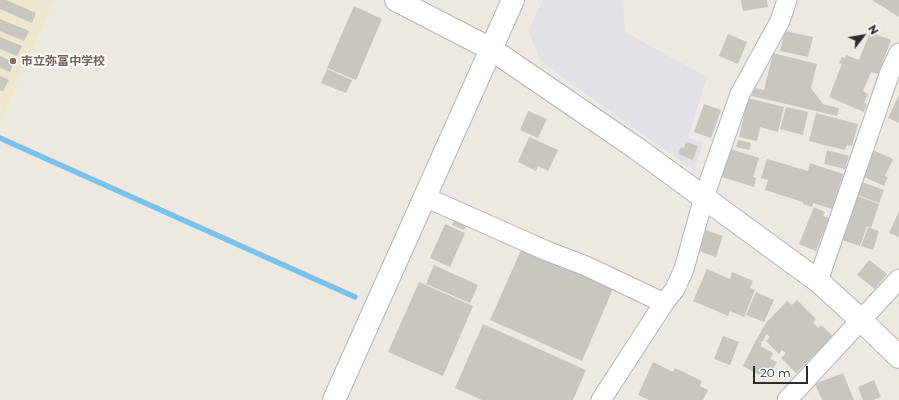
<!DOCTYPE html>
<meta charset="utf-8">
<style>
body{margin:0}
#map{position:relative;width:899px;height:400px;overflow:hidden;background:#ede9e0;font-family:Montserrat,sans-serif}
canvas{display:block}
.north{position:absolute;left:843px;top:16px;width:40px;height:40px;-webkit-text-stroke:3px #fff;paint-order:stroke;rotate:59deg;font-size:11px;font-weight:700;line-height:16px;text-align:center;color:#2c2c2c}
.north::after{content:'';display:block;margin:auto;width:14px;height:18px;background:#2c2c2c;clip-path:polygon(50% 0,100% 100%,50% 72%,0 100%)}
.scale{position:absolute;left:753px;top:366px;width:55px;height:18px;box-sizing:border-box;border:2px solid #2c2c2c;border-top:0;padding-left:5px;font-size:12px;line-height:14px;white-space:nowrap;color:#2c2c2c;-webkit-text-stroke:3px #fff;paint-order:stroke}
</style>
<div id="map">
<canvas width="899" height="400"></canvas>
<div class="north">N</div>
<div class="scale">20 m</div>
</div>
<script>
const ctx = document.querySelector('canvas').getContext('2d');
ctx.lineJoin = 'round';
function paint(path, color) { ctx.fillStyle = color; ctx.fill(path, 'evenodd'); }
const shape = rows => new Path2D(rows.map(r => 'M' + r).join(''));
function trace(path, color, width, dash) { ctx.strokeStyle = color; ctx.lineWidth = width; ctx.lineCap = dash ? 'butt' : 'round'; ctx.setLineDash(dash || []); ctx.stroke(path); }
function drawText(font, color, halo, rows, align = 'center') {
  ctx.font = font + ' Montserrat,"Noto Sans JP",sans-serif'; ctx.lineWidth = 4; ctx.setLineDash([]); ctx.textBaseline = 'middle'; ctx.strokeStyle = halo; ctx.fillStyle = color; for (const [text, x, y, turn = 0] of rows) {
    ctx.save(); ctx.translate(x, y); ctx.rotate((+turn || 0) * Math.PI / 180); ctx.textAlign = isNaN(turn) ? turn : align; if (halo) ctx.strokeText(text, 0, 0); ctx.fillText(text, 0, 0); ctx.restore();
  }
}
paint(shape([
 [543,0,623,0,625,32,707,77,688,138,703,142,695,171,541,62,528,31]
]), '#e2e0e6');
paint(shape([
 [0,0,54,0,0,123]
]), '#ede7d0');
trace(shape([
 [0,138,355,297]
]), '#79c1e9', 5.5);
paint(shape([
 [0,0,6,0,36,13,32,23,0,9],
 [741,0,767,0,768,7,743,11],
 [872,0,899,0,899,17],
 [354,6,382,19,356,80,327,68],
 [0,19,29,31,24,41,0,31],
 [785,31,813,37,808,57,780,51],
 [870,32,891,40,878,74,871,72,863,91,868,94,864,103,867,104,864,112,829,97,842,64,839,63,842,57,845,58,846,55,859,60],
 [728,34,747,42,738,64,719,56],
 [0,37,22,46,17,56,0,49],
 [773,53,817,64,811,88,823,104,839,108,837,116,752,96,754,88,764,90],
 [0,56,14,62,10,72,0,68],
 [327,69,352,80,346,93,321,83],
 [0,76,9,80,3,91,0,90],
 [899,95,899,123,888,118],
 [748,98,784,107,778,132,760,127,757,141,739,137],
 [704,104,721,110,711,138,694,132],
 [786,107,808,112,803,135,780,129],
 [528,111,547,119,538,138,520,130],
 [816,113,858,124,852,146,847,145,845,150,809,141],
 [529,137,558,150,548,171,538,166,536,171,518,162],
 [738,140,751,143,749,150,736,147],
 [686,142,698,146,693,160,678,154,681,147,684,148],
 [730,149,759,158,753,177,756,178,754,187,722,177],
 [827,150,849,156,845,169,824,164],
 [873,150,893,159,885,176,888,177,884,186,862,176],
 [767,159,808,171,810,163,843,174,832,209,813,203,812,207,803,204,803,202,765,190,768,180,761,178],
 [862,182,884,190,879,203,857,195],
 [857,196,879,204,871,228,867,226,860,246,842,240],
 [814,207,825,212,823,216,829,218,816,251,799,244],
 [899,211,899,237,889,233],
 [455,219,467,224,464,230,452,225],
 [445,224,465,233,450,267,430,258],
 [868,227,879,231,873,250,861,246],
 [706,230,723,236,716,257,699,251],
 [522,248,613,289,582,361,490,320],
 [869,260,887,274,875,289,857,275],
 [434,265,478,285,470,303,426,284],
 [707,269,730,279,732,272,753,281,750,288,755,290,744,317,730,311,728,316,693,301],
 [419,282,473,306,443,376,388,352],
 [756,292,774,300,764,322,746,315],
 [797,300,816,319,813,322,818,328,821,325,833,336,796,373,781,358,786,353,782,350,779,354,766,341,770,337,767,334,762,342,756,340,766,323,787,301,792,305],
 [483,324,586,370,573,400,482,400,455,388],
 [723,336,739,342,730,365,714,359],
 [756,340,762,343,760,346,773,353,770,359,777,362,772,370,766,367,761,376,743,366],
 [653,362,673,372,675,368,702,381,700,386,708,390,703,400,649,400,638,395],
 [843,373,854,400,822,400,815,384],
 [874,380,881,397,873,400,863,400,858,387]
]), '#c9c5bf');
const minor = shape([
 [425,197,547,251,586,266,664,303],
 [818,281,890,72,899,53],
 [601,400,664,303,675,289,684,269,704,197,740,94,780,21,787,0],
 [787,400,899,279]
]);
const tertiary = shape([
 [396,0,491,49,636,148,818,281,861,320,899,357],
 [334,400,513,0]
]);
trace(minor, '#b3b4bf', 21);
trace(tertiary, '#b3b4bf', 24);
trace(minor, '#fff', 19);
trace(tertiary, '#fff', 22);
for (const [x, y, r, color] of [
 [13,61,4,"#8d6e63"]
]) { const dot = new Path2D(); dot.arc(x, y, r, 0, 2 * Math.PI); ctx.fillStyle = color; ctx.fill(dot); trace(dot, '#fff', 1.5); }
drawText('bold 12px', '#785e54', '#fff', [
 ["市立弥冨中学校",21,61]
], 'left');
</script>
